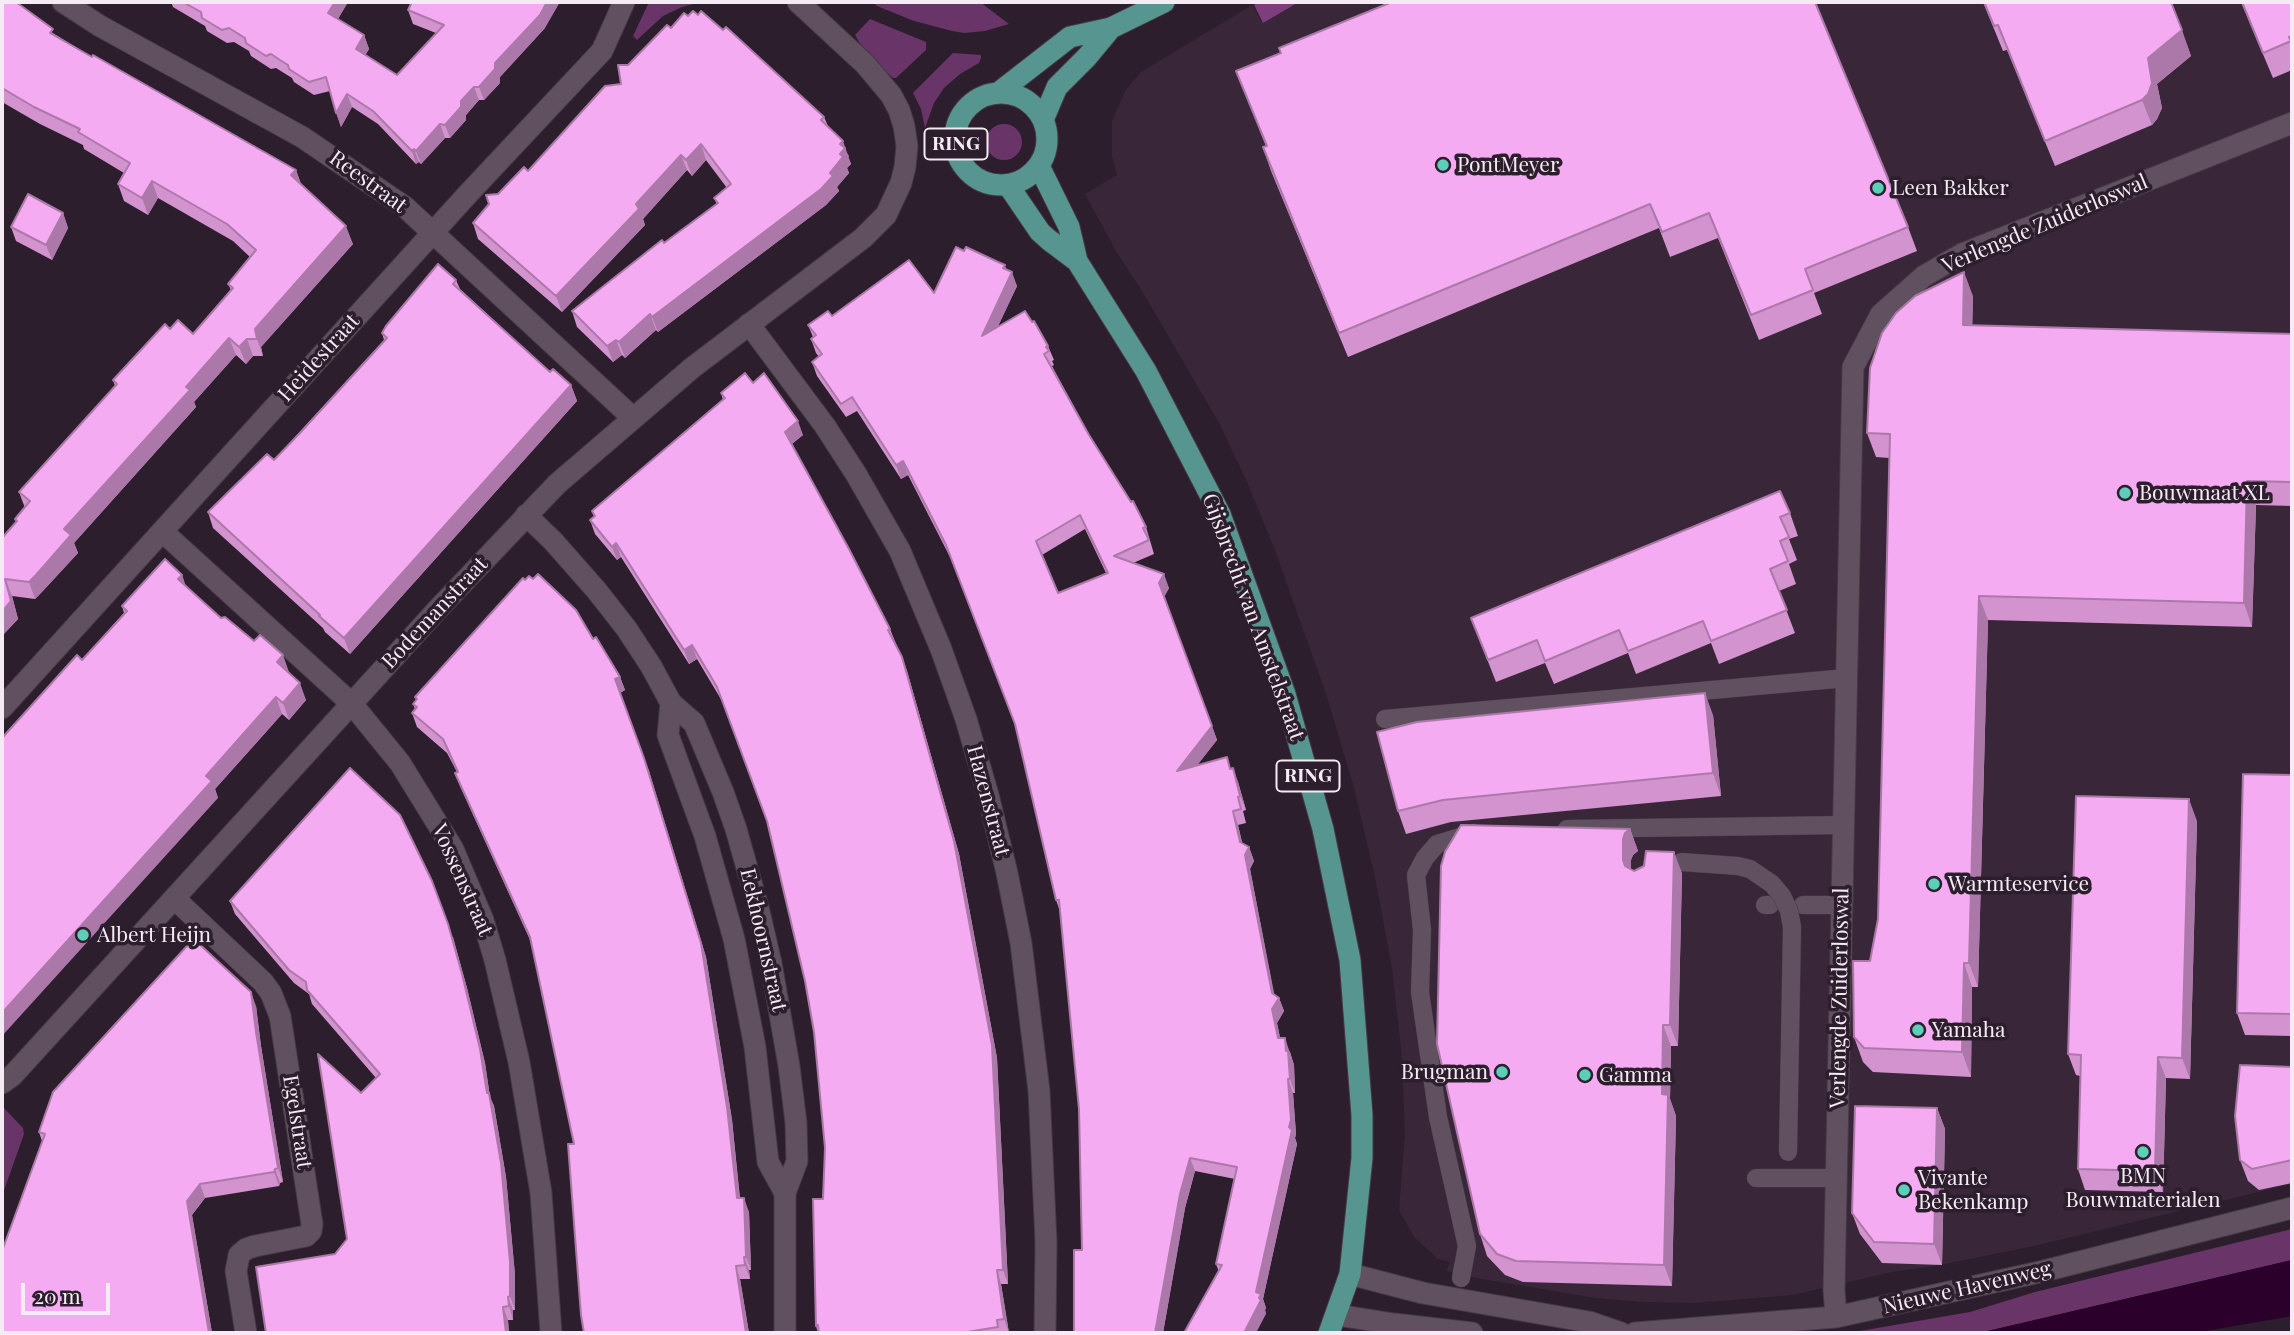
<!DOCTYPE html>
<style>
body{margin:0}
#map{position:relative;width:2294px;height:1335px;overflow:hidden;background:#2c1e2c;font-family:"Playfair Display",serif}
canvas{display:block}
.frame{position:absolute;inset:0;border:4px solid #f5ebf4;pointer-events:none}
.scale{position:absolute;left:21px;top:1283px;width:89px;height:32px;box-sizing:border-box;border:4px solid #f5ebf4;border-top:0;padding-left:9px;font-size:21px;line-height:24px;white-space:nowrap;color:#f5ebf4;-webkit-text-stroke:5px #2c1e2c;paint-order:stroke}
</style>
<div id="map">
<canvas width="2294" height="1335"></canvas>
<div class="frame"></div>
<div class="scale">20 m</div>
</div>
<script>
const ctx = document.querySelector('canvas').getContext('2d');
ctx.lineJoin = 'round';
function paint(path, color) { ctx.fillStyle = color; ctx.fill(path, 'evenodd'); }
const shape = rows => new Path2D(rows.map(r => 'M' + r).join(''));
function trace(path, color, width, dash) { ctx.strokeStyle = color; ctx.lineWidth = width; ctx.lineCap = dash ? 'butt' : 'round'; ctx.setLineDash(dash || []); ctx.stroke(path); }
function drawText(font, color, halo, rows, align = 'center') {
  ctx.font = font + ' "Playfair Display",serif'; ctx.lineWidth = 7; ctx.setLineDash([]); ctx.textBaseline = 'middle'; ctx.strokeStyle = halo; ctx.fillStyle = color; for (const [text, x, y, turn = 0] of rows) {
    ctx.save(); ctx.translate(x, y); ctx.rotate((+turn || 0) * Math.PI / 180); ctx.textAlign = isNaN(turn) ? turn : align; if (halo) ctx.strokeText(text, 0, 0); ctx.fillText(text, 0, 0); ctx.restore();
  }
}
paint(shape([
 [1296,2,2292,2,2292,1184,2034,1246,1935,1266,1892,1272,1793,1295,1694,1303,1645,1302,1595,1298,1476,1278,1446,1271,1450,1262,1438,1259,1414,1237,1399,1210,1405,1131,1401,1049,1392,968,1375,877,1354,788,1328,700,1275,550,1247,482,1219,423,1142,291,1116,251,1085,194,1117,175,1112,157,1112,121,1125,91,1141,72,1252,5,1262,22]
]), '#392638');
paint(shape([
 [649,2,701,2,682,7,663,16,637,40,633,36],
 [873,2,980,2,1009,24,985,31,964,33,952,31,914,21,877,6],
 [870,19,926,42,926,50,896,78,893,78,866,54,855,35],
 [953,53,981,55,981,58,979,63,960,74,944,88,934,103,925,128,921,109,913,93],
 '986 142a18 18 0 1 1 36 0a18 18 0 1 1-36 0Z',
 [4,1108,23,1128,24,1134,2,1196,2,1109],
 [2292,1229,2292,1260,1979,1333,1848,1333,1970,1312,2035,1292]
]), '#693467');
paint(shape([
 [1259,2,1299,2,1263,23,1254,5]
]), '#7e3d7d');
paint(shape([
 [2292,1260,2292,1316,2194,1333,1979,1333]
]), '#2b002b');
const lane = shape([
 [1385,719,1847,678],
 [1567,829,1844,825],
 [1765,905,1770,905],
 [1803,905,1842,905],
 [1756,1178,1836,1178],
 [1461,1278,1467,1246,1438,1117,1420,992,1422,930,1416,875,1425,858,1437,844,1473,833]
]);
const street = shape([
 [63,2,100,26,302,137,405,207,633,418],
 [749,324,825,426,856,474,900,551,941,649,966,719,988,795,1007,873,1021,943,1039,1091,1046,1242,1045,1333],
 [526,515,553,541,597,591,626,628,651,666,671,703,694,723,723,792,736,829,758,907,771,963,789,1066,796,1123,797,1161,785,1193,785,1333],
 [163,532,352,704,400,763,453,849,483,920,495,960,519,1062,541,1193,551,1333],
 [671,703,668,735,705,836,734,939,755,1047,768,1162,785,1193],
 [2,708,467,195,602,51,624,2],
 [175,899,263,982,271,993,280,1016,312,1224,311,1231,306,1236,255,1246,246,1249,239,1255,236,1271,246,1333],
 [2,1083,12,1076,438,609,557,484,692,368,863,238,886,215,901,183,905,167,907,146,904,126,899,110,891,95,865,64,798,2],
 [1350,1274,1423,1293,1589,1322,1621,1333],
 [1337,1315,1394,1324,1472,1333],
 [1836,1317,1834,1290,1853,367,1881,314,1924,276,1962,254,2292,123],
 [1635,1333,1836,1317,2044,1271,2292,1208]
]);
const primary = shape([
 [998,93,1070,37,1111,28,1164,2],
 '955 139a46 46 0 1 1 92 0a46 46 0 1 1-92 0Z',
 [1043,120,1057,87,1087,57,1111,28],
 [1039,166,1069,227,1077,261,1146,371,1220,514,1285,694,1323,829,1350,960,1362,1115,1362,1158,1350,1274,1329,1333],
 [1008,185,1040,232,1049,240,1077,261]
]);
trace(lane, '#463a45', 19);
trace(street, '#463a45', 23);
trace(primary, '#463a45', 23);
trace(lane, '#615160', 18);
trace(street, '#615160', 21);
trace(primary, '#579590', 21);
const laneBridge = shape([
 [1681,862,1738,866,1750,869,1772,884,1782,896,1789,911,1792,927,1788,1152]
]);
trace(laneBridge, '#463a45', 19, []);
trace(laneBridge, '#615160', 18);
paint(shape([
 [2,2,92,57,296,170,301,184,353,244,261,347,263,356,253,356,246,364,236,355,194,402,196,407,74,543,78,553,42,592,35,599,12,596,18,619,2,636,2,538,16,522,15,519,25,508,19,492,115,386,113,380,170,329,193,334,231,290,228,284,250,257,233,241,158,198,148,215,124,201,118,184,124,173,84,149,83,145,40,124,2,102],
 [171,2,348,2,338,19,364,35,369,49,365,55,397,75,436,33,413,24,408,10,545,28,500,77,500,83,484,100,479,100,466,115,466,120,450,138,445,138,421,164,419,162,416,164,378,124,352,107,341,127,330,91,314,95,294,82,292,78,276,68,271,69,251,56,249,51,234,42,227,43,207,31,205,26,173,7],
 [1983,2,2171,2,2191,56,2157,84,2162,108,2157,119,2152,125,2055,166,2007,50,2003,51],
 [2241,2,2292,2,2292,70,2273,78],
 [671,28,824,117,828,126,849,156,848,157,851,164,847,168,849,173,837,187,839,191,826,205,658,332,656,330,625,358,622,355,613,362,577,327,572,311,717,204,714,198,727,188,706,160,692,176,687,170,643,219,645,225,562,312,478,239,473,223,498,194,528,171,621,84,628,65],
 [1236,71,1908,227,1917,251,1814,293,1822,314,1759,340,1718,238,1670,257,1659,228,1348,357,1271,171,1263,147,1266,146],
 [63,213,68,228,52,260,16,241,11,227],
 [1006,269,1017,286,998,326,1032,322,1048,346,1054,360,1052,361,1054,365,1052,366,1089,435,1146,527,1154,554,1133,563,1169,588,1164,597,1217,740,1197,765,1231,769,1238,782,1246,810,1243,811,1246,823,1238,825,1242,843,1249,847,1254,861,1250,869,1274,995,1279,998,1284,1011,1277,1023,1280,1038,1290,1052,1294,1065,1295,1093,1293,1093,1296,1134,1295,1138,1297,1144,1263,1299,1266,1308,1265,1310,1266,1314,1219,1272,1216,1264,1235,1179,1195,1171,1185,1208,1163,1333,1074,1333,1082,1250,1079,1109,1060,911,1056,900,1016,726,951,559,908,475,901,479,857,411,846,417,817,376,812,362,819,357,816,353,811,339,813,337,808,325,832,316,934,293],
 [1085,529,1106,573,1058,593,1042,555],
 [456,280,460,289,550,372,571,385,577,401,350,654,325,632,323,628,213,528,208,512,274,460,384,340,382,333],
 [1973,296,1972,325,2292,334,2292,506,2256,505,2252,627,1988,620,1978,987,1972,987,1971,1077,1873,1072,1863,1062,1854,1037,1878,919,1889,458,1876,457,1867,433],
 [753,383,803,435,792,444,890,629,907,671,959,854,997,1058,1008,1284,1001,1284,1009,1333,818,1333,816,1326,825,1148,814,1032,805,981,767,822,722,701,697,659,689,664,621,557,617,560,595,534,590,520,594,517,592,511,723,400,721,393],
 [1790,513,1798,536,1789,539,1797,560,1789,564,1796,584,1779,591,1795,633,1719,664,1711,643,1636,674,1628,653,1554,684,1545,663,1496,682,1471,618],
 [182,575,185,585,221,618,289,672,306,700,289,720,282,714,258,741,215,789,218,798,82,660,124,613,122,606],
 [593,639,620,677,625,690,620,693,649,771,706,957,732,1120,740,1198,749,1212,751,1270,749,1270,750,1279,740,1279,749,1333,584,1333,574,1144,531,942,460,786,455,773,457,772,447,753,417,727,412,713,415,709,413,704,416,700,415,697],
 [1713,715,1721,796,1451,822,1406,834,1398,811],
 [2292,775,2292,1036,2245,1035,2237,1013],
 [2197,821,2190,1079,2166,1078,2163,1192,2085,1190,2078,1169,2080,1076,2076,1075,2068,1054],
 [1630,829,1638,851,1633,855,1631,860,1631,869,1634,871,1682,873,1678,1046,1671,1046,1670,1099,1676,1116,1672,1286,1523,1282,1505,1275,1487,1256,1480,1234],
 [230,901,453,937,467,988,485,1063,490,1097,494,1106,506,1177,515,1275,515,1310,513,1310,513,1320,508,1320,509,1333,266,1333,335,1254,347,1239,361,1093,376,1078,312,1004,309,994,294,983,235,914],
 [256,1006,261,1046,283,1182,280,1183,279,1186,205,1198,192,1215,212,1333,42,1141,39,1132],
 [2292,1067,2292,1183,2259,1190,2248,1181,2240,1160],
 [1937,1108,1945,1129,1942,1265,1882,1263,1860,1234,1852,1213]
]), '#d393cf');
paint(shape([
 [335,2,348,2,333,27,328,13],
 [547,2,560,2,545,28,500,77,500,83,484,100,479,87,495,63],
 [2182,30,2191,56,2157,84,2162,108,2157,119,2152,125,2142,100,2148,58],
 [364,35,369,49,361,63,356,49],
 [474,87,479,100,466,115,466,120,450,138,445,125,461,101],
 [347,94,352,107,341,127,336,113],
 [440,124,445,138,421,164,416,151],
 [843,141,851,164,847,168,849,173,837,187,839,191,826,205,658,332,652,317,830,173,840,144],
 [701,144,706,160,692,176,686,160],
 [414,149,419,162,416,164,412,151],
 [681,155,687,170,643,219,645,225,562,312,556,296,636,204],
 [296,170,302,187,291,175],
 [152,181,158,198,148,215,142,198],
 [63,213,68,228,52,260,46,245],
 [346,226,353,244,261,347,263,356,257,339,255,329],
 [1005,265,1009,278,1012,272,1017,286,987,350,982,336],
 [1964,272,1973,296,1972,349,1963,325],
 [650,314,656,330,625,358,619,342],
 [229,338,236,355,194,402,196,407,74,543,78,553,35,599,29,582,64,529],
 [247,339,253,356,246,364,239,347],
 [616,340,622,355,613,362,607,346],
 [571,385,577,401,350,654,344,638],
 [798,421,803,435,790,445,785,432],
 [903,461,908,475,901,479,896,465],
 [2247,481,2256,505,2252,627,2244,603],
 [616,543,621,557,617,560,612,547],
 [1164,574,1169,588,1164,597,1159,583],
 [182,575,188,592,178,579],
 [5,579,12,596,18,619,2,636,2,612],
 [1979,596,1988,620,1978,987,1969,963],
 [692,645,697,659,689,664,684,650],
 [283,655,289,672,283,679,277,662],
 [902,657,907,671,959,854,997,1058,1008,1284,1003,1270],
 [620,677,625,690,620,693,615,679],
 [300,683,306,700,289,720,283,703],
 [1705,693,1713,715,1721,796,1713,773],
 [276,697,282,714,215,789,218,798,2,1036,2,1013,206,776],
 [1212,726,1217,740,1182,785,1177,771],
 [644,758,706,957,732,1120,741,1212,737,1198],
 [1233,768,1238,782,1246,810,1240,796],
 [2189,799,2197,821,2190,1079,2182,1058],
 [1233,811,1238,825,1245,854,1249,847,1254,861,1250,869,1276,1003,1279,998,1284,1011,1277,1023,1283,1052,1278,1038,1272,1009,1272,993,1240,842],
 [1630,829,1638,851,1633,855,1631,860,1631,881,1623,860,1623,839,1625,833],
 [1674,852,1682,873,1678,1046,1670,1025],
 [448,924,467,988,485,1063,490,1097,494,1106,506,1177,515,1275,515,1310,510,1296,487,1093],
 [1964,963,1972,987,1971,1077,1962,1052],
 [251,992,256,1006,261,1046,283,1182,278,1168,256,1032],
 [1663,1025,1671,1046,1670,1099,1676,1116,1672,1286,1664,1265,1662,1094],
 [1285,1038,1294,1065,1295,1093,1290,1079,1286,1051],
 [2158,1057,2166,1078,2163,1192,2155,1171],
 [1288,1079,1293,1093,1296,1134,1295,1138,1297,1144,1263,1299,1266,1308,1265,1310,1266,1314,1256,1333,1244,1333,1256,1292,1289,1127],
 [1937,1108,1945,1129,1942,1265,1934,1244],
 [1190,1158,1195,1171,1185,1208,1163,1333,1155,1333,1180,1194],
 [275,1169,280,1183,279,1186,274,1172],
 [200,1184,205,1198,192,1215,212,1333,209,1333,187,1201],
 [744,1198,749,1212,751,1270,746,1257],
 [744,1257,749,1270,750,1279,745,1265],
 [736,1266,740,1279,749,1333,746,1333],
 [997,1270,1001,1284,1009,1333,1004,1319],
 [508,1297,513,1310,513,1320,509,1306],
 [503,1307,508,1320,509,1333,506,1333]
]), '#ac78a9');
const building = shape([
 [2,2,16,2,53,29,50,33,92,57,93,55,296,170,291,175,346,226,255,329,257,339,247,339,239,347,229,338,186,387,190,390,64,529,71,535,36,575,29,582,5,579,11,601,2,612,2,538,17,521,15,519,30,501,19,492,117,384,113,380,165,324,170,329,178,320,193,334,233,288,228,284,256,250,227,224,152,181,142,198,118,184,130,163,78,132,80,129,34,107,2,88,2,2],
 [183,2,335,2,328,13,364,35,356,49,397,75,444,25,408,10,412,2,547,2,540,15,495,63,495,69,479,87,474,87,461,101,461,107,445,125,440,124,416,151,414,149,412,151,373,111,347,94,336,113,326,77,309,82,289,69,288,65,280,60,271,54,266,56,246,43,245,38,229,28,222,30,202,18,201,12,183,2],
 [1392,2,1815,2,1908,227,1805,269,1813,290,1751,315,1709,213,1662,232,1650,204,1339,333,1263,147,1267,146,1236,71,1281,53,1279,48,1392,2],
 [1984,2,2171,2,2182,30,2148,58,2152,83,2148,94,2142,100,2045,141,1998,25,1994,26,1984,2],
 [2242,2,2292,2,2292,36,2289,37,2291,41,2263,53,2242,2],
 [693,11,698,15,701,11,723,30,726,27,824,117,821,120,843,141,840,144,845,148,840,154,843,157,830,173,833,176,821,189,652,317,650,314,619,342,616,340,607,346,572,311,662,240,664,243,718,203,714,198,731,184,701,144,686,160,681,155,636,204,639,209,556,296,473,223,489,204,486,195,498,194,524,167,528,171,605,86,621,84,618,65,628,65,667,25,671,28,684,13,688,16,693,11],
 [28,194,63,213,46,245,11,227,28,194],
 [956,247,964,251,966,247,998,262,1005,265,1003,268,1012,272,982,336,1025,311,1032,322,1034,321,1048,346,1046,347,1049,351,1044,354,1089,435,1131,502,1133,501,1146,527,1143,528,1149,540,1114,556,1164,574,1159,583,1212,726,1177,771,1227,757,1230,769,1233,768,1240,796,1238,797,1241,809,1233,811,1240,842,1249,847,1245,855,1272,993,1279,998,1272,1009,1278,1038,1285,1038,1286,1051,1288,1051,1290,1079,1288,1079,1291,1120,1289,1127,1292,1130,1256,1292,1261,1294,1259,1298,1261,1300,1244,1333,1184,1333,1222,1265,1216,1264,1237,1167,1190,1158,1180,1194,1155,1333,1074,1333,1074,1250,1082,1250,1079,1109,1059,900,1056,900,1015,724,946,545,903,461,896,465,852,397,841,404,812,362,822,354,811,339,816,335,808,325,828,311,832,316,909,260,934,293,956,247],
 [1080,515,1108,573,1058,593,1036,541,1080,515],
 [438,264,456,280,453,284,550,372,553,369,571,385,344,638,319,616,320,615,208,512,267,454,274,460,299,434,387,338,382,333,386,326,438,264],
 [1964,272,1963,325,2292,334,2292,482,2247,481,2244,603,1979,596,1969,963,1964,963,1962,1052,1864,1048,1854,1037,1853,961,1870,961,1878,919,1890,434,1867,433,1870,368,1882,333,1896,313,1915,296,1964,272],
 [745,373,753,383,764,373,798,421,785,432,849,549,890,629,888,630,902,657,954,841,992,1045,1003,1270,997,1270,1004,1319,997,1320,998,1327,961,1333,819,1333,818,1325,816,1326,813,1199,823,1199,825,1148,814,1032,805,981,767,821,717,687,692,645,684,650,616,543,612,547,590,520,595,516,592,511,725,398,721,393,745,373],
 [1780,491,1790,513,1780,517,1789,537,1780,541,1788,561,1770,569,1787,610,1711,641,1703,621,1628,651,1619,630,1545,661,1537,640,1488,660,1471,618,1780,491],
 [165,559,182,575,178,579,221,618,225,617,254,641,260,635,283,655,277,662,300,683,283,703,276,697,252,724,206,776,212,781,2,1013,2,738,77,655,82,660,127,611,122,606,165,559],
 [538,574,576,610,593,639,596,637,620,677,615,679,644,758,701,943,727,1107,737,1198,744,1198,746,1257,744,1257,745,1265,736,1266,746,1333,584,1333,581,1315,568,1144,574,1144,530,937,455,773,458,772,443,739,412,713,417,707,413,704,417,699,415,697,523,578,525,580,529,576,533,579,538,574],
 [1705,693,1713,773,1443,800,1398,811,1377,732,1417,722,1705,693],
 [350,768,400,815,432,881,448,924,462,974,480,1049,487,1093,489,1093,501,1163,510,1262,510,1296,508,1297,509,1306,503,1307,506,1333,266,1333,256,1267,335,1254,347,1239,318,1054,361,1093,380,1074,307,990,306,982,289,970,230,901,350,768],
 [2243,774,2292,775,2292,1014,2237,1013,2243,774],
 [2076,796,2189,799,2182,1058,2158,1057,2155,1171,2078,1169,2081,1055,2068,1054,2076,796],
 [1461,825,1630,829,1625,833,1623,839,1623,860,1625,866,1634,871,1644,866,1646,851,1674,852,1670,1025,1663,1025,1662,1094,1668,1095,1664,1265,1516,1261,1497,1254,1480,1234,1437,1044,1441,866,1445,852,1461,825],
 [196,941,251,992,256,1032,278,1168,275,1169,274,1172,200,1184,187,1201,209,1333,2,1333,2,1251,45,1134,39,1132,53,1092,187,946,190,947,196,941],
 [2240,1065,2292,1067,2292,1160,2252,1169,2240,1160,2235,1116,2240,1065],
 [1855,1106,1937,1108,1934,1244,1874,1242,1852,1213,1855,1106]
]);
paint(building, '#f5abf1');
trace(building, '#ac78a9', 2);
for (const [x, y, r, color] of [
 [1443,165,7,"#5cceba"],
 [1878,188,7,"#5cceba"],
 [2125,493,7,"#5cceba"],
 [1934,884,7,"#5cceba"],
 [83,935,7,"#5cceba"],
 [1918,1030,7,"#5cceba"],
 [1502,1072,7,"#5cceba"],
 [1585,1075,7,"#5cceba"],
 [2143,1152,7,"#5cceba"],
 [1904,1190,7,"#5cceba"]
]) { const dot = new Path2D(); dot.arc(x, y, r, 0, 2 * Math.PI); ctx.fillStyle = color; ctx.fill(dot); trace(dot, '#2c1e2c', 2.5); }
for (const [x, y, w] of [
 [956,144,63],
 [1308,776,63]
]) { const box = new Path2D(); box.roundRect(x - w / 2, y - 15.5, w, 31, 5); ctx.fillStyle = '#2c1e2c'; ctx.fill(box); trace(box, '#f5ebf4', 2); }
drawText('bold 19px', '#f5ebf4', null, [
 ["RING",956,144],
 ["RING",1308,776]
]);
drawText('21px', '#f5ebf4', '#2c1e2c', [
 ["PontMeyer",1457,165],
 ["Leen Bakker",1892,188],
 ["Bouwmaat XL",2139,493],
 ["Warmteservice",1948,884],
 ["Albert Heijn",97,935],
 ["Yamaha",1932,1030],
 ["Brugman",1488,1072,"right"],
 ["Gamma",1599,1075],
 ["BMN",2143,1176,"center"],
 ["Bouwmaterialen",2143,1200,"center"],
 ["Vivante",1918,1178],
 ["Bekenkamp",1918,1202]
], 'left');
drawText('21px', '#f5ebf4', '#2c1e2c', [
 ["Reestraat",368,182,36],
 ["Verlengde Zuiderloswal",2045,224,-23],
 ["Heidestraat",319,358,-48],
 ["Bodemanstraat",435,613,-47],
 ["Gijsbrecht van Amstelstraat",1253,617,70],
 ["Hazenstraat",988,801,75],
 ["Vossenstraat",462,880,66],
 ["Eekhoornstraat",763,940,77],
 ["Verlengde Zuiderloswal",1840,998,-89],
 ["Egelstraat",297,1122,81],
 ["Nieuwe Havenweg",1967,1288,-13]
]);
</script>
